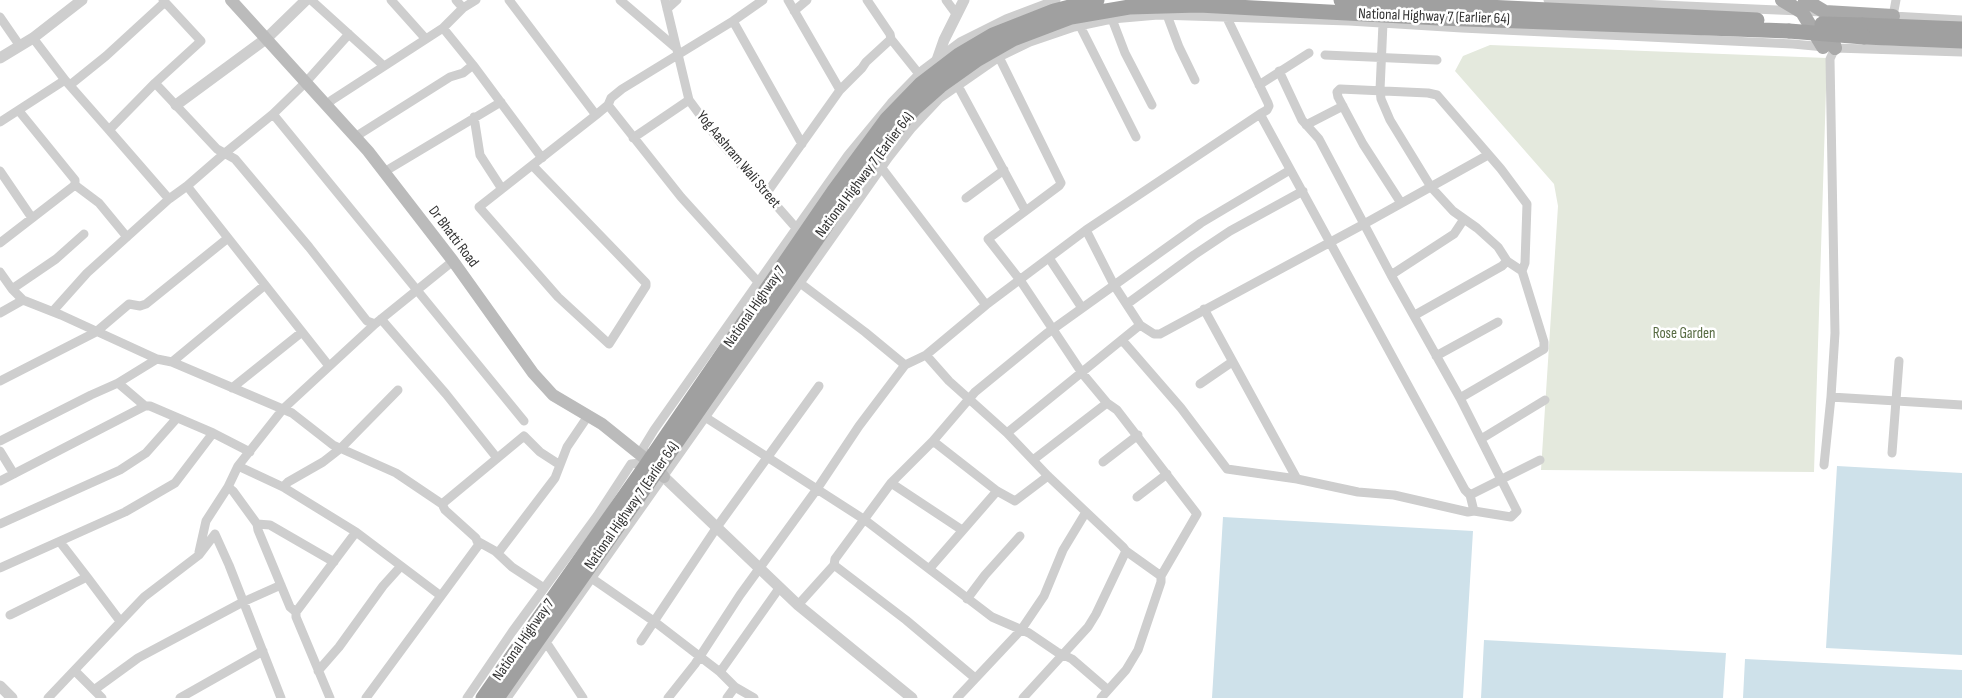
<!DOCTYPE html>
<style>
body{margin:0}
canvas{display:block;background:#fff}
</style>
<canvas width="1962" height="698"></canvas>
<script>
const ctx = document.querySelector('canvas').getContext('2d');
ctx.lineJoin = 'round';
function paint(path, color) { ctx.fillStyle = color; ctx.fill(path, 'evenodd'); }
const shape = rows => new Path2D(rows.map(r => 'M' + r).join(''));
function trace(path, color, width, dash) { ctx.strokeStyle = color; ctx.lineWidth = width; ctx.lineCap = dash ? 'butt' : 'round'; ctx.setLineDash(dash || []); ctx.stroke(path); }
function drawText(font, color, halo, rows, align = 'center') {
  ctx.font = font + ' "Sofia Sans Condensed",sans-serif'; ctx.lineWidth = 5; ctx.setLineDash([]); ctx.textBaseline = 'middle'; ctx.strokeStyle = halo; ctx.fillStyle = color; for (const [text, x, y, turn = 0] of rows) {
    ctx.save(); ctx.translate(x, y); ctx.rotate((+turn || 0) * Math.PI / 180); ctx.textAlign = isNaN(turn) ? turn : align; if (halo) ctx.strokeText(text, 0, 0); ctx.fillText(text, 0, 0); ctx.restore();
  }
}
paint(shape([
 [1490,45,1827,58,1814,472,1541,470,1558,206,1554,184,1455,71,1463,56]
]), '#e4e9dd');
paint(shape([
 [1837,466,1962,473,1962,655,1826,648],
 [1223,517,1473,531,1463,698,1212,698],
 [1484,640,1726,653,1723,698,1481,698],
 [1745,659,1962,670,1962,698,1743,698]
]), '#cee1ea');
trace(shape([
 [163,0,201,41,155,83,109,130,169,199],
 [311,0,384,66],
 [391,0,425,38],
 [456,0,463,8],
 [509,0,596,115],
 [620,0,675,47],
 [665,0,689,100,717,138,797,229],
 [788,0,840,90],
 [946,0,957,15],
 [1548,0,1823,12],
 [1896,0,1893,16,1962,20],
 [667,9,677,0],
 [794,11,807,0],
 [1167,15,1179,47,1195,80],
 [0,17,20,46],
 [1227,18,1268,103,1269,106,1267,110,1260,114],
 [1112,19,1125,53,1152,105],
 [733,21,802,144],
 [1383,23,1380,90,1381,99,1390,120,1431,187,1453,211,1477,228,1498,247,1507,261,1522,271,1544,342,1544,349,1460,398],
 [1080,26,1136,137],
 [443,28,473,65,542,158],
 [33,38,65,80,109,130],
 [891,39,919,74],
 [1325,55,1437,60],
 [999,57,1061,183,1059,186,988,239,1020,280,1082,373,1107,403],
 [155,83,217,149,235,159,309,247,367,321,375,324],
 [70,85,106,56,165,2],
 [1259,85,1309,53],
 [958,86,1025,210],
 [327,105,332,100,443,28,463,8,476,0],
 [608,105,681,197,759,283],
 [273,114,524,421],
 [474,117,480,155,502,189],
 [0,122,65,80],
 [1306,125,1343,106],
 [355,137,450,77,463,73,473,65],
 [633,138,689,100],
 [533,166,646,283,646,286,609,344,558,297,479,207,596,115,608,105,611,98,622,89,733,21,763,0],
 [881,167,986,305],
 [0,171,32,218],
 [384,172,501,102],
 [75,185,99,203,127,237],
 [187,186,329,366],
 [766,194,840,90,862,68,866,62,891,39,890,34,867,0],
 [966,198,1004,170],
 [1401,203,1363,144,1338,97,1337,92,1340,89,1428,93,1437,95,1501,169,1527,204,1525,263,1522,271],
 [1086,230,1114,285,1140,325,1154,334,1160,334,1364,224,1488,155],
 [84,234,56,259,12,289,23,300,61,315,157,359,172,362,292,413,333,445,396,473,442,504,445,510,476,538,477,541,495,551,512,567,544,588],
 [0,243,75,185,75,180,19,111],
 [1049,258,1082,308],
 [0,272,12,289],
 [1391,275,1454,234,1464,219],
 [800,283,865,332,905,365],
 [1127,304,1194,255,1230,231,1303,191],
 [1204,309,1297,479],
 [53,311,87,273,169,199,187,186,225,153,273,114,306,82,349,34],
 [0,313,23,300],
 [1415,315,1502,266,1507,261],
 [381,319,446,394,497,458],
 [1122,340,1181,408,1227,469,1297,479,1358,492,1394,495,1468,512,1474,511,1511,517,1517,511,1460,398,1391,275,1319,139,1302,120,1279,71],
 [926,355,949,381,1007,433,1048,476,1123,547,1126,551,1161,576],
 [1436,356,1498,322],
 [172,362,265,285],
 [0,381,96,332,129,304,140,306,146,304,228,238],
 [118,383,145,406],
 [1200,384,1232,362],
 [232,388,302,332],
 [1831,397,1962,405],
 [705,417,865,520,992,617,1029,633,1057,652,1072,659,1108,690],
 [1007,433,1140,325],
 [1481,439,1545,400],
 [0,441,91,395,118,383,157,359],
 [933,441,997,491,1015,501,1048,476],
 [0,451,14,474],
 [1892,453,1899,361],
 [1033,460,1107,403,1117,410,1197,514,1161,576,1161,582,1138,650,1126,670,1101,698],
 [1103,462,1138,435],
 [1824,465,1831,397,1835,333,1830,59,1835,48],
 [238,466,283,487,356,532,441,596],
 [0,481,145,406,150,406,213,433,250,452],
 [891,483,962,530],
 [228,487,233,491,257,524,258,530,290,607,296,612,296,617,330,698],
 [283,487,288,482,323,462,341,448,398,390],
 [1470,495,1540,460],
 [1137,497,1167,474],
 [442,504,524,436,540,452,560,465],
 [0,524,120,470,146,453,177,418],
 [257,524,270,525,334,562],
 [199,552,206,521,228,487,238,466,283,409,375,324,453,261],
 [498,553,555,478,567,447,588,416],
 [834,565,906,620,975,678],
 [0,568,125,512,175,483,213,433],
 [930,568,997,491],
 [587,575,655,622,720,672,735,687,754,698],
 [87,577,120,621],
 [967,599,985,575,1020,536],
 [798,605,834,565,835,559,891,483,933,441,975,392,1046,334,1201,223,1290,170],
 [296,612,356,532],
 [10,615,87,577,60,542],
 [641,641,717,527,819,386],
 [546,642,583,698],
 [75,671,102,698],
 [318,671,339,647,383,586,401,566],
 [720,672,780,587],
 [94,690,138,658,243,602,281,585],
 [48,698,144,597,199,555,215,534,229,565,281,698],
 [180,698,263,651],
 [366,698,480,543],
 [467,698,512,632,597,516,631,464,649,462,643,448,654,430,848,155,891,103,924,69,960,42,1006,19,1056,0],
 [507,698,889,157,911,129,940,98,999,57,1030,42,1074,27,1112,19,1158,15,1349,21,1462,28,1793,44,1835,48,1962,52],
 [668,698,695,664,740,595,817,489,859,426,905,365,926,355,986,305,1086,230,1260,114,1465,490,1470,495,1474,511],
 [727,698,735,687],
 [957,698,1021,630,1044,596,1063,550,1086,512],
 [1023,698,1088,627,1096,614,1126,551]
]), '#cecece', 9);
trace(shape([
 [0,58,33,38,82,0],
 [937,60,944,40,964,0],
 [176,105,267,38,306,0],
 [664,477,798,605,912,698],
 [0,686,12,698]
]), '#cecece', 11);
trace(shape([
 [231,0,368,151,453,261,533,373,553,395,602,424,658,469,664,477]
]), '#bbb', 12);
trace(shape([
 [1782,0,1802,12,1823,47],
 [1805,0,1825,12,1893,16],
 [1828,25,1835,48]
]), '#a9a9a9', 14);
trace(shape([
 [1341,0,1757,20],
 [1862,25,1962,29],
 [1864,37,1962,41],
 [483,698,645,467,834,191,887,119,921,84,959,55,993,35,1054,11,1097,0],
 [497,698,658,469,841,204,893,133,915,108,940,86,978,59,1013,39,1071,17,1129,7,1199,5,1439,18,1789,31]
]), '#a0a0a0', 15);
trace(shape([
 [1822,24,1862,25],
 [1789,31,1864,37]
]), '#a0a0a0', 15);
drawText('15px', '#313131', '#fff', [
 ["National Highway 7 (Earlier 64)",1434,17,2],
 ["Yog Aashram Wali Street",738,160,50],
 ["National Highway 7 (Earlier 64)",865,175,-53],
 ["Dr Bhatti Road",453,237,53],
 ["National Highway 7",755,307,-55],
 ["National Highway 7 (Earlier 64)",632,506,-55],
 ["National Highway 7",524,640,-55]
]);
drawText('15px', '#566a41', '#fff', [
 ["Rose Garden",1684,334]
]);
</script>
